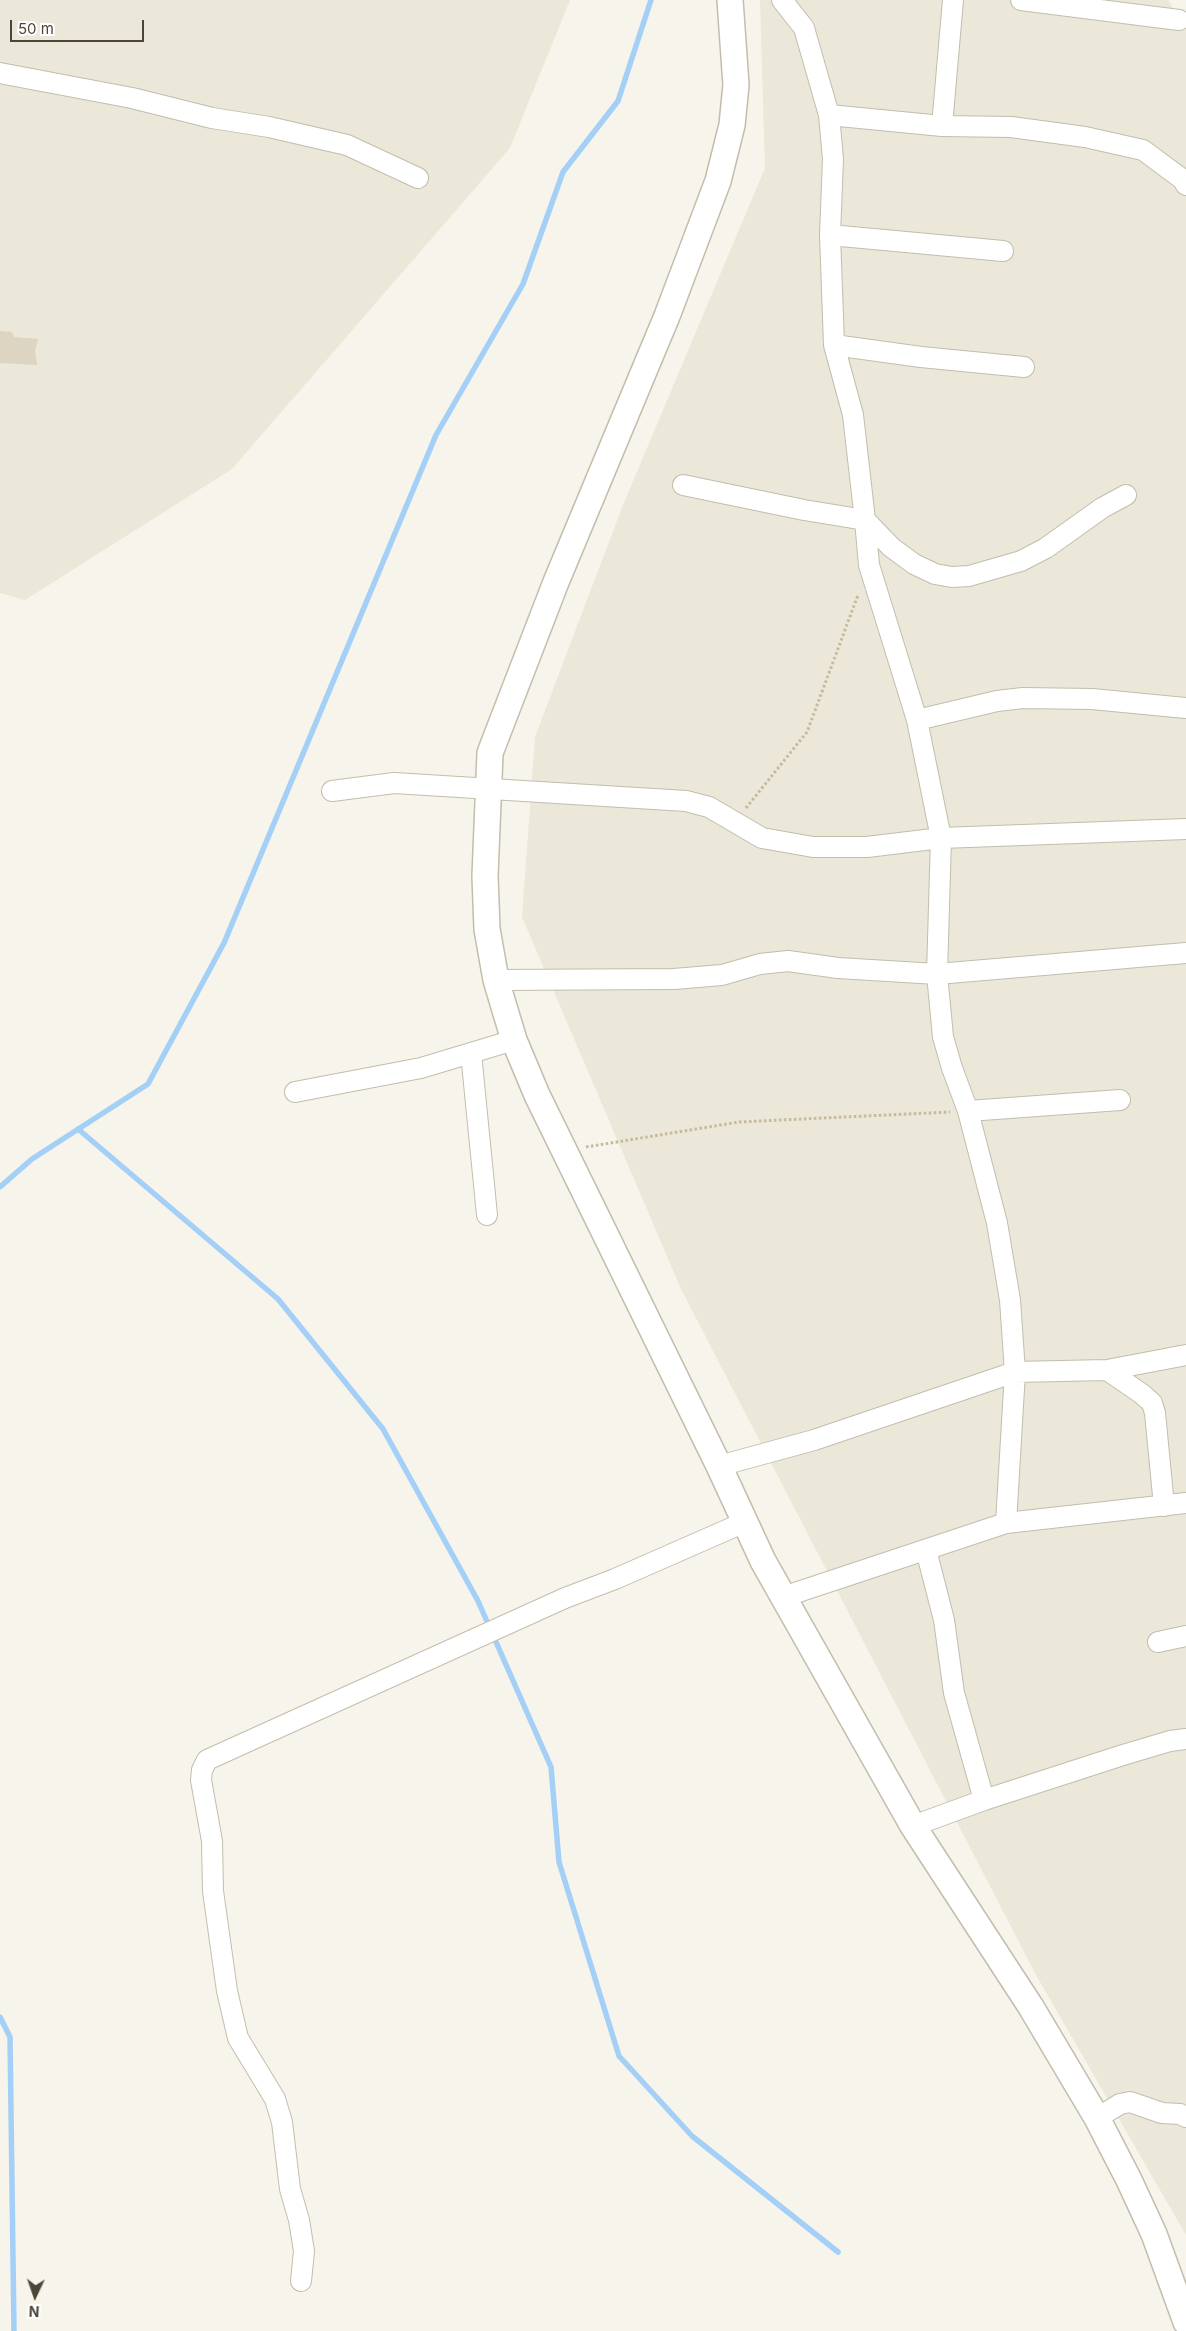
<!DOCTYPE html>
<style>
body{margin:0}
#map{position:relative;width:1186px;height:2331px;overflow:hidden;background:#f7f4eb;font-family:Inter,sans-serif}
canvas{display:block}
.north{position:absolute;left:10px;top:2271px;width:50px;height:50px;-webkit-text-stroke:4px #fff;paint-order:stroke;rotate:183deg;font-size:14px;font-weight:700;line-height:20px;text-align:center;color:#4c4638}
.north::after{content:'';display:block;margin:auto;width:18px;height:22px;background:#4c4638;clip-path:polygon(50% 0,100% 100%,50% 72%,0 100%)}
.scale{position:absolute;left:10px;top:20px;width:134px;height:22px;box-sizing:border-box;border:2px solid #4c4638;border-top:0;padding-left:6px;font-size:15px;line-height:18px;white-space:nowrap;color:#4c4638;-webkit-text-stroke:4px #fff;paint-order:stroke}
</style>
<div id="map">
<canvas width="1186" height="2331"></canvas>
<div class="north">N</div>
<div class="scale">50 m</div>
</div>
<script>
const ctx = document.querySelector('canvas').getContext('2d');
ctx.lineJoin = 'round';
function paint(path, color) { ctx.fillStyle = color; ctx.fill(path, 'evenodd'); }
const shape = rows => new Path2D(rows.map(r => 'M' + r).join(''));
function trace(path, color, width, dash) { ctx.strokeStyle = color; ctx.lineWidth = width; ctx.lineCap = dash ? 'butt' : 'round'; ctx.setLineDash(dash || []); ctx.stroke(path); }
paint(shape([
 [0,0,570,0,510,148,232,469,25,600,0,593],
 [760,0,1168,0,1186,30,1186,2235,1036,1975,681,1289,522,917,535,737,623,505,765,168]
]), '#ebe7d9');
trace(shape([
 [78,1129,278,1299,383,1429,478,1601,551,1767,559,1862,619,2056,692,2136,838,2252],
 [0,1187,32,1159,148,1084,224,943,436,435,523,284,563,172,618,101,651,0],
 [0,2017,10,2037,14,2331]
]), '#a4d0f7', 5.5);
paint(shape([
 [0,331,12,332,14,337,38,339,35,351,37,365,0,363]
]), '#ddd4c2');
const minor = shape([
 [782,0,804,28,829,115,833,159,830,235,834,345,853,415,865,520,869,565,917,720,941,838,937,974,943,1037,952,1068,968,1111,997,1223,1010,1300,1015,1372,1006,1523],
 [1021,0,1179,20],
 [0,73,132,98,212,118,269,127,347,145,418,178],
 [829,115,942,126,1011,127,1085,137,1143,150,1182,179,1186,185],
 [942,126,953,0],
 [830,235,1003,251],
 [834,345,921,357,1024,367],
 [683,485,804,510,865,520,891,547,914,564,935,574,952,577,969,576,1021,561,1046,548,1102,508,1126,495],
 [917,720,997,701,1023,698,1092,699,1186,708],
 [332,791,394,783,686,801,709,807,762,838,813,847,867,847,941,838,1186,829],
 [496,980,674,979,722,975,760,964,788,961,838,968,937,974,1186,953],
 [471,1053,487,1215],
 [295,1092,421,1068,514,1040],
 [968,1111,1120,1100],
 [1107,1370,1142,1394,1152,1403,1155,1413,1164,1506],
 [719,1466,814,1440,1015,1372,1107,1370,1186,1355],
 [926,1550,944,1620,954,1693,984,1800],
 [783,1597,1006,1523,1186,1503],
 [1158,1642,1186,1636],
 [913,1826,984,1800,1123,1755,1170,1741,1186,1739],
 [1097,2118,1120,2104,1130,2102,1162,2113,1180,2114,1186,2117],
 [301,2281,304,2251,299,2220,290,2189,282,2122,275,2099,238,2038,227,1991,213,1891,212,1841,201,1780,202,1770,207,1760,565,1598,615,1579,745,1522]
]);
const tertiary = shape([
 [730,0,736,85,732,125,718,181,667,316,556,582,490,753,485,876,487,929,496,980,514,1040,537,1095,719,1466,763,1561,913,1826,1031,2007,1097,2118,1129,2180,1154,2234,1186,2322]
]);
trace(minor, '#c3bdac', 22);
trace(tertiary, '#c3bdac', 28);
trace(shape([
 [746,808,807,732,858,595],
 [586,1147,739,1122,950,1112]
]), '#c7ba9c', 3, [2.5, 2.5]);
trace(minor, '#fff', 20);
trace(tertiary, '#fff', 25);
</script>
